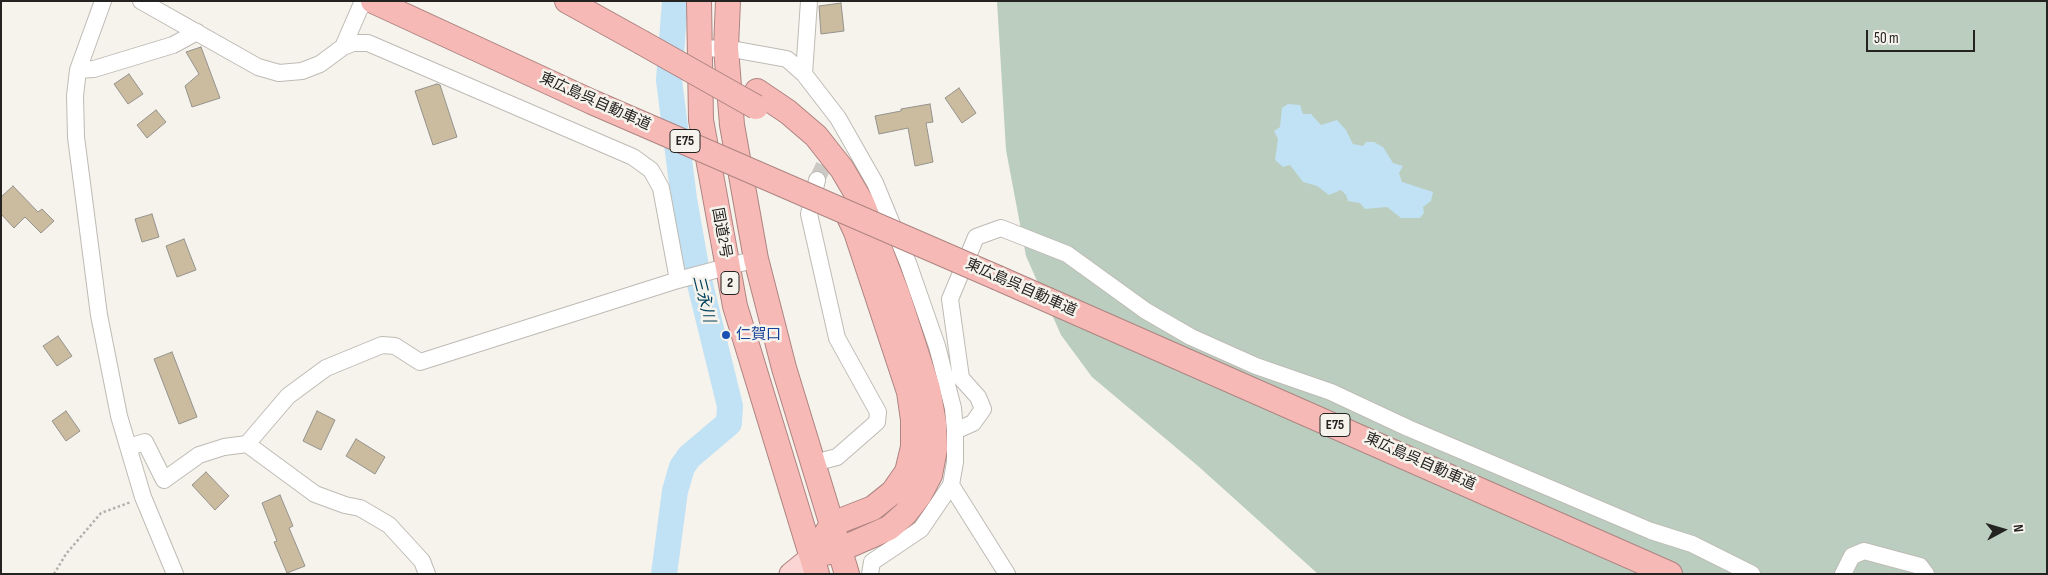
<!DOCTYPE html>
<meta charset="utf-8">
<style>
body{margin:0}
#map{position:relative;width:2048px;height:575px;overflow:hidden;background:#f6f3ed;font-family:"Sofia Sans Condensed",sans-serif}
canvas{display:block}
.frame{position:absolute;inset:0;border:2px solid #242321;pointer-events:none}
.north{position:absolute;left:1978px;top:505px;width:50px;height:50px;-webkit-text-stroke:4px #f6f3ed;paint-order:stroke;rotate:84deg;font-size:14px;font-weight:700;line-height:20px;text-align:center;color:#242321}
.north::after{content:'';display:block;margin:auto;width:18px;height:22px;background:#242321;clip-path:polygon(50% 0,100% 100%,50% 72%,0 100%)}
.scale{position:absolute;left:1866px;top:30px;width:109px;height:22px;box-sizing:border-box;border:2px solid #242321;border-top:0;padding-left:6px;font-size:15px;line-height:18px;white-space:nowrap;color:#242321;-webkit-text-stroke:4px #f6f3ed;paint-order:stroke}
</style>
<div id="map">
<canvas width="2048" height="575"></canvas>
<div class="frame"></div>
<div class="north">N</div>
<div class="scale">50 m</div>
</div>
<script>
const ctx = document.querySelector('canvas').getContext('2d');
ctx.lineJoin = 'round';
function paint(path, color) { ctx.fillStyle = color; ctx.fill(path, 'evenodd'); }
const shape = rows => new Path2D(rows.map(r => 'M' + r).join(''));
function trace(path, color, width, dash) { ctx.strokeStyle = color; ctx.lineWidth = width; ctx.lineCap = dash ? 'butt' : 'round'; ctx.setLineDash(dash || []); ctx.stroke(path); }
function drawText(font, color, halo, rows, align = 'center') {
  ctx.font = font + ' "Sofia Sans Condensed","Noto Sans JP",sans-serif'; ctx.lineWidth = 5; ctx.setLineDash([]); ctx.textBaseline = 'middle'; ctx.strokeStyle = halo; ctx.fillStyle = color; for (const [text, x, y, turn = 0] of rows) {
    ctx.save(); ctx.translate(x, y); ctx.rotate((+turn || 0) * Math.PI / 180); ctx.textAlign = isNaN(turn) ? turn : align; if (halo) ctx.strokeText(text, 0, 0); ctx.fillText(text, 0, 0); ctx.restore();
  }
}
paint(shape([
 [997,1,2047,1,2047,574,1318,574,1198,466,1092,377,1061,335,1026,256,1006,150]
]), '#bacdbe');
paint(shape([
 [1288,104,1300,105,1303,114,1311,114,1321,125,1337,120,1346,130,1353,144,1363,146,1366,142,1374,142,1383,147,1393,163,1403,166,1399,173,1402,182,1433,192,1431,201,1423,207,1424,213,1420,218,1401,218,1387,207,1365,209,1360,203,1348,201,1346,195,1341,190,1329,195,1317,186,1303,182,1290,165,1283,167,1275,160,1278,139,1274,131,1280,127,1282,108]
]), '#c1e1f4');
trace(shape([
 [664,574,675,491,682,467,689,457,729,423,730,406,697,272,684,199,669,80,675,1]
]), '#c1e1f4', 26);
const building = shape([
 [841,3,844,31,821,34,819,6,841,3],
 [201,47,220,98,192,107,185,86,199,74,186,52,201,47],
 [129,74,143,94,128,104,114,84,129,74],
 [437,84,440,85,457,137,433,145,415,91,437,84],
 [959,88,976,113,962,123,945,98,959,88],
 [930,104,933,122,926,123,933,162,915,166,908,128,879,134,875,116,901,111,901,109,930,104],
 [156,110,166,122,147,138,137,125,156,110],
 [13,186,38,212,42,209,54,221,41,233,25,217,14,228,1,214,1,197,13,186],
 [152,214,159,237,142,242,135,219,152,214],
 [184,239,196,270,177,277,166,246,184,239],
 [58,336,72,356,57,366,43,346,58,336],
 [172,352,197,417,179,424,154,359,172,352],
 [66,411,80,431,66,441,52,421,66,411],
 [317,411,335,420,321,450,303,441,317,411],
 [356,439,385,457,375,474,346,456,356,439],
 [206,472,229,496,215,510,192,485,206,472],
 [280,495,293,526,289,528,305,566,287,573,274,542,277,541,262,503,280,495]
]);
paint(building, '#cbbca0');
trace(building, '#94928c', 1);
trace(shape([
 [817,180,833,145]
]), '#ccc9c4', 16, [16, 8]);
const minor = shape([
 [103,1,78,70,75,96,76,137,99,315,119,416,143,497,175,574],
 [141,1,258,67,279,73,302,71,320,64,343,47,353,43,368,43,633,157,651,170,661,188,678,280],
 [343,47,363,1],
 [699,49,726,48,787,59,804,74,838,118,875,183,908,263,937,346,953,408,955,431,955,462,951,485,921,529,872,562,870,574],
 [78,70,94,69,173,45,197,32],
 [804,74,809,1],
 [955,431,973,423,983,409,978,397,961,378,950,299,976,237,1001,228,1067,254,1146,311,1191,337,1256,366,1331,392,1408,428,1651,531,1692,544,1752,574],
 [247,444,315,494,345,505,360,508,389,525,422,561,427,574],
 [129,447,145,442,164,480,199,455,224,447,247,444,288,396,326,368,382,345,395,346,420,362,678,280,756,259],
 [814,463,837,457,877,422,878,412,837,338,809,214,817,180],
 [951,485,1007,574],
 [1843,574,1852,556,1864,551,1920,566,1926,574]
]);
const major = shape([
 [790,574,812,556]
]);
const highway = shape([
 [567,1,641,42],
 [699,1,701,120,735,306,817,574],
 [728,1,726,48,732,125,756,259,784,368,847,574],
 [757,91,788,112,816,136,842,169,862,203,898,296,928,389,934,423,935,449,930,475,919,496,905,514,889,528,841,549,812,556],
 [998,278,1670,574],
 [824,537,832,524,873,508,893,492,907,472,913,447,913,420,909,392,856,232,849,217]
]);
trace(minor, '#bebbb5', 18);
trace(major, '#ad8481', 23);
trace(highway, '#ad8481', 26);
trace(shape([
 [54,574,66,554,101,513,131,502]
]), '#b2b0ab', 2.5, [2.5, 2.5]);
trace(minor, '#fff', 16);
trace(major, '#fad5d3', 21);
trace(highway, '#f7b9b5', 24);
const highwayBridge = shape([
 [373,1,592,102,998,278],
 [641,42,756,107]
]);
trace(highwayBridge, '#ad8481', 26, []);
trace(highwayBridge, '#f7b9b5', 24);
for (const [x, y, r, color] of [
 [726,335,5,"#1a4fb4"]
]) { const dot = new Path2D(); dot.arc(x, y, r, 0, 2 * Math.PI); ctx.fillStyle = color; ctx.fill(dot); trace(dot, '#f6f3ed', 2); }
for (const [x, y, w] of [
 [685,141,30],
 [730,283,18],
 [1335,425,30]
]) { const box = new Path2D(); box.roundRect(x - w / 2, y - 11.5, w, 23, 4); ctx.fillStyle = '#f6f3ed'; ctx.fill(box); trace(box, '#242321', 1); }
drawText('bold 14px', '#242321', null, [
 ["E75",685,141],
 ["2",730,283],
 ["E75",1335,425]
]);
drawText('15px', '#242321', '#f6f3ed', [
 ["東広島呉自動車道",595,102,24],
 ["国道2号",721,233,80],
 ["東広島呉自動車道",1021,288,24],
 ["東広島呉自動車道",1420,462,24]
]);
drawText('15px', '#164399', '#f6f3ed', [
 ["仁賀口",736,335]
], 'left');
drawText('italic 16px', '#03415c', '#f6f3ed', [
 ["三永川",703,299,76]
]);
</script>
